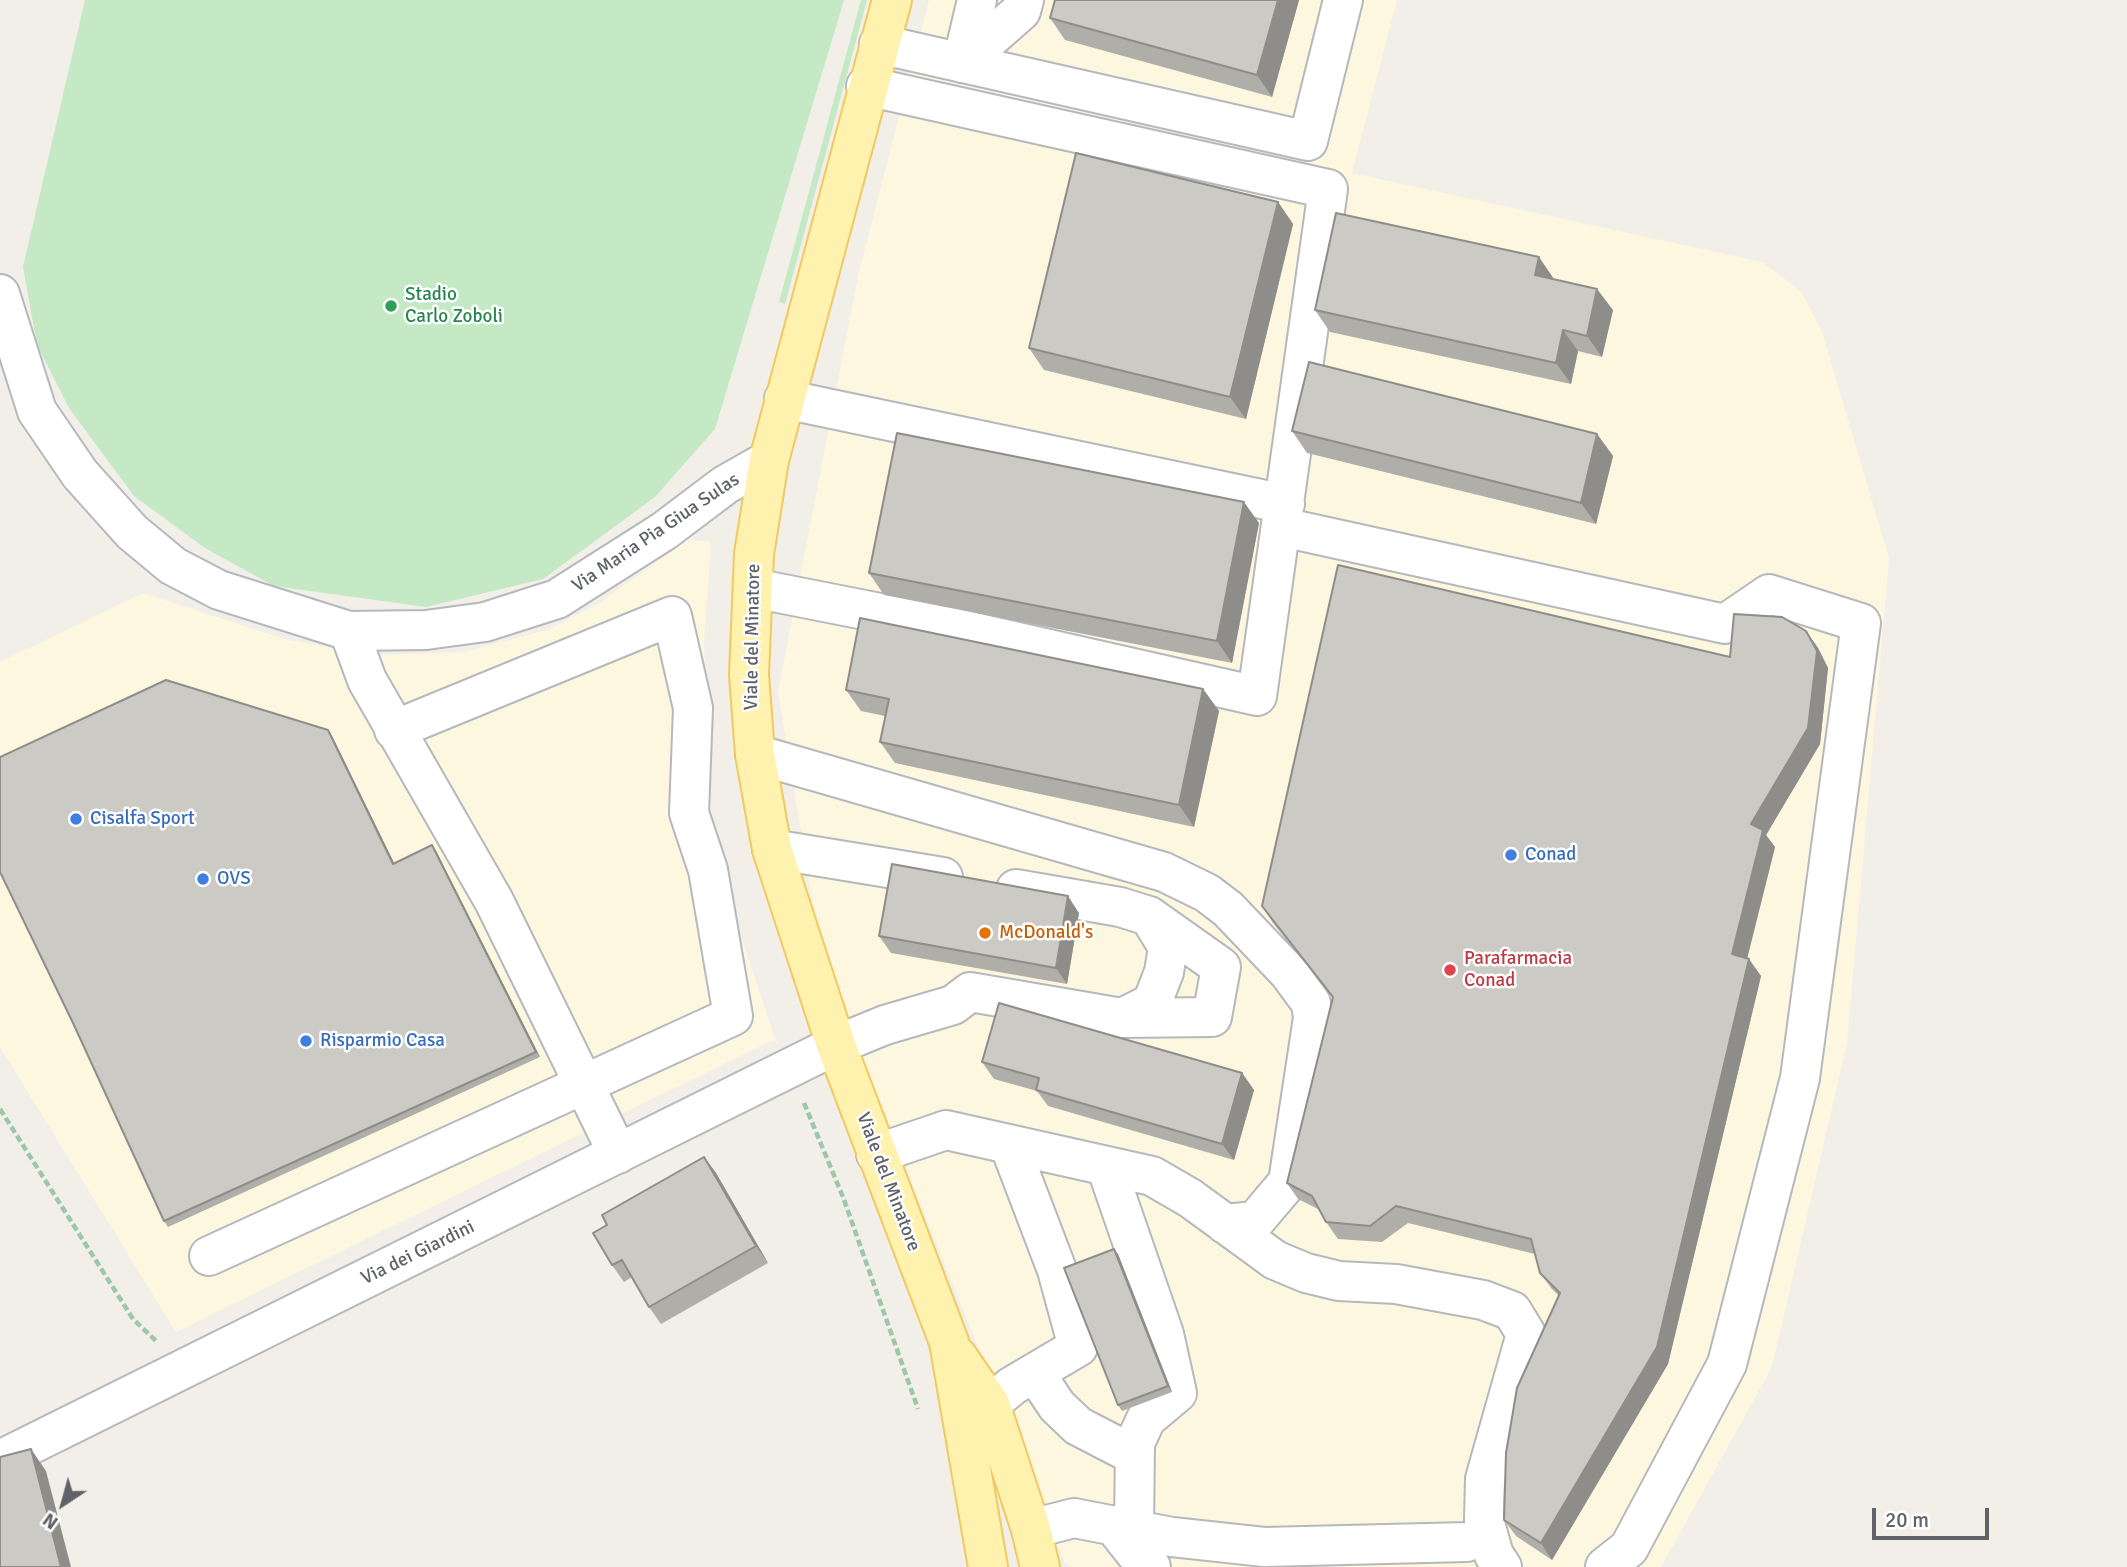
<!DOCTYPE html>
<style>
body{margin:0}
#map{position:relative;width:2127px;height:1567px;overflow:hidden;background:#f1efe8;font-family:Signika,sans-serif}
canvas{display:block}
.north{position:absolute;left:28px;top:1469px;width:70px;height:70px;-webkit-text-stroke:5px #fff;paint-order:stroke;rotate:216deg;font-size:19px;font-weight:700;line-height:28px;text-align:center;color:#5f6368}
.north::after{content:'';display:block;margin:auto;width:24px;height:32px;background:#5f6368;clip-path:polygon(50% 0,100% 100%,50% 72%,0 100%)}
.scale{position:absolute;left:1872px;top:1508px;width:117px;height:32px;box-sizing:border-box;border:4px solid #5f6368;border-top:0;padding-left:9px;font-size:21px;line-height:24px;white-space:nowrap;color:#5f6368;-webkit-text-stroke:5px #fff;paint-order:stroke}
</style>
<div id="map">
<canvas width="2127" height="1567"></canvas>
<div class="north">N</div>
<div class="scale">20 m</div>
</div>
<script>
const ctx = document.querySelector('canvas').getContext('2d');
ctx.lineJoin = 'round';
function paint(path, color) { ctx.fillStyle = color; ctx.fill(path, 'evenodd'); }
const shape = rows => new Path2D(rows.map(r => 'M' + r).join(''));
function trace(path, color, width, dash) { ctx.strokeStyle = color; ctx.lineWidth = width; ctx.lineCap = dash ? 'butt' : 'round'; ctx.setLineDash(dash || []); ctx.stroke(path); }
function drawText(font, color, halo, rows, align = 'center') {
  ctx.font = font + ' Signika,sans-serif'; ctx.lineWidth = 5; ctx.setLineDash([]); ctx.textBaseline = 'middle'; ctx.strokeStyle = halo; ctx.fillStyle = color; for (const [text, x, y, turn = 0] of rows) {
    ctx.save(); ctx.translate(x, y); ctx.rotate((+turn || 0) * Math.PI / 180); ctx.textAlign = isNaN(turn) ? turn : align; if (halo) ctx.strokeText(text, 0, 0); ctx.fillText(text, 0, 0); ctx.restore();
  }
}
paint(shape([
 [929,0,1397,0,1352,173,1762,262,1801,291,1822,332,1889,558,1847,1043,1772,1367,1661,1567,1072,1567,1065,1563,822,959,778,692,858,276],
 [688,540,711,542,704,641,710,817,731,906,775,1039,176,1332,0,1047,0,662,143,593,287,640,378,655,464,652,551,629,599,603]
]), '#fef7e0');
paint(shape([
 [85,0,844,0,715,429,655,497,543,579,426,607,274,586,205,548,134,496,69,408,37,345,23,267],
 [861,0,867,0,785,304,779,302]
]), '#c5e8c5');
const minor = shape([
 [879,44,1308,141,1343,0],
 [962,63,1021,11,1024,0],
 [962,63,977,0],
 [0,294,37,411,80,474,132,532,173,566,219,590,349,631,426,630,485,622,557,599,664,531,725,485,769,460],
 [784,399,1285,504],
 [1282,527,1725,624,1769,594,1861,623,1800,1078,1727,1364,1629,1548,1605,1567],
 [753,588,956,628,1257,696,1328,189,866,86],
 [349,631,367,680,494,901,618,1154],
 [755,754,1164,872,1207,893,1228,909,1289,973,1311,1003,1313,1018,1288,1182,1255,1221,1225,1224],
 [772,849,943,877],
 [1122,1018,1152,1003,1164,972,1168,947,1149,916],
 [876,1154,946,1130,1152,1176,1190,1198,1275,1260,1306,1273,1339,1281,1396,1284,1483,1300,1512,1311,1526,1334,1485,1479,1484,1520,1494,1555,1502,1567],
 [1106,1166,1164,1334,1177,1393,1146,1419,1135,1443,1134,1529],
 [209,1256,733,1016,708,870,689,813,693,708,672,616,394,730],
 [1035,1373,1057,1406,1078,1426,1134,1455],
 [990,1404,1012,1386,1078,1347,1057,1270,1009,1144],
 [0,1460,836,1045,885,1025,953,1005,970,992,1122,1018,1212,1017,1221,967,1149,916,1120,907,1016,889],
 [1113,1525,1144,1564,1151,1567],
 [1031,1529,1074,1518,1172,1537,1264,1547,1467,1542]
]);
const major = shape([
 [892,0,769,460,754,554,749,675,755,754,772,849,836,1045,949,1342,988,1567],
 [957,1356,990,1404,1031,1529,1040,1567]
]);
trace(minor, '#b5b8bc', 42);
trace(major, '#f2c960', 42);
trace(shape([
 [804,1103,843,1197,918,1409],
 [0,1109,133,1319,156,1341]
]), '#9cc7a9', 4.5, [7, 3.5]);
trace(minor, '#fff', 38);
trace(major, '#fff2af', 38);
paint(shape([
 [1055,0,1299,0,1272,97,1065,40,1050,18],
 [1278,202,1293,224,1246,419,1044,370,1029,348],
 [1554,279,1613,310,1602,357,1578,351,1571,384,1330,332,1315,310],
 [1292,431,1597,434,1613,456,1596,524,1307,453],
 [1259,523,1232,663,884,595,869,573],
 [1806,631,1818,648,1828,668,1820,744,1766,835,1775,847,1747,958,1761,976,1668,1364,1552,1560,1516,1536,1504,1520,1559,1296,1552,1289,1540,1273,1535,1254,1408,1223,1382,1242,1338,1239,1326,1222,1320,1210,1298,1199,1287,1183,1333,998,1273,923,1262,906,1730,657],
 [1203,689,1219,711,1194,827,895,763,880,742,885,716,861,711,846,690],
 [328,730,332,736,394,863,432,845,436,851,540,1057,168,1227,164,1221],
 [1079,913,1067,984,891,953,879,936],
 [982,1062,1242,1073,1254,1090,1234,1160,1048,1106,1037,1091,994,1079],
 [704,1157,716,1173,768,1263,661,1324,649,1307,632,1277,624,1282,612,1265,607,1225],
 [1118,1254,1172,1392,1122,1411,1118,1405]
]), '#afaea9');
paint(shape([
 [1278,0,1299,0,1272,97,1257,75],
 [1278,202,1293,224,1246,419,1230,397],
 [1539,257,1554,279,1535,275],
 [1597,289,1613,310,1602,357,1587,336],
 [1563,330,1578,351,1571,384,1556,363],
 [1597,434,1613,456,1596,524,1581,503],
 [1244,502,1259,523,1232,663,1217,641],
 [1806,631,1818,648,1828,668,1820,744,1766,835,1775,847,1744,971,1732,954,1751,824],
 [1203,689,1219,711,1194,827,1179,805],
 [328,730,332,736,397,869,393,864],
 [432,845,436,851,540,1057,536,1052],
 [1068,896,1079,913,1067,984,1056,968],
 [1749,959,1761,976,1668,1364,1552,1560,1541,1543],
 [1242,1073,1254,1090,1234,1160,1222,1144],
 [704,1157,716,1173,768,1263,756,1246],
 [1114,1249,1118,1254,1172,1392,1168,1386],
 [31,1449,46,1471,71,1567,61,1567]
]), '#8f8d8a');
const building = shape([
 [1055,0,1278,0,1257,75,1050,18,1055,0],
 [1076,153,1278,202,1230,397,1029,348,1076,153],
 [1336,213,1539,257,1535,275,1597,289,1587,336,1563,330,1556,363,1315,310,1336,213],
 [1309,362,1597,434,1581,503,1292,431,1309,362],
 [897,433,1244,502,1217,641,869,573,897,433],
 [1338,565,1730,657,1734,614,1782,617,1806,631,1817,651,1808,728,1751,824,1763,830,1732,954,1749,959,1657,1347,1541,1543,1504,1520,1506,1453,1517,1388,1560,1293,1540,1273,1531,1239,1396,1206,1370,1226,1326,1222,1312,1196,1287,1183,1333,997,1262,906,1338,565],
 [860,618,1203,689,1179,805,880,742,889,699,846,690,860,618],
 [166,680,328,730,393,864,432,845,536,1052,164,1221,73,1023,0,872,0,757,166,680],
 [892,864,1068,896,1056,968,879,936,892,864],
 [999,1003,1242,1073,1222,1144,1036,1090,1039,1078,982,1062,999,1003],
 [704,1157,756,1246,649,1307,622,1260,612,1265,593,1233,607,1225,602,1215,704,1157],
 [1114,1249,1168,1386,1118,1405,1064,1268,1114,1249],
 [31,1449,61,1567,0,1567,0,1457,31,1449]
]);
paint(building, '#cccac5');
trace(building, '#8f8d8a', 2);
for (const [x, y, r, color] of [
 [391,306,7,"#2e9e5b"],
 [76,819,7,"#3f7fe0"],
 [1511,855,7,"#3f7fe0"],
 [203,879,7,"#3f7fe0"],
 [985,933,7,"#e8710a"],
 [1450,970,7,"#e0444e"],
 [306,1041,7,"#3f7fe0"]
]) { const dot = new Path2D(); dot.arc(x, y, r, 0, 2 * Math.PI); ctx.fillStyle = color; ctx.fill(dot); trace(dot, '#fff', 2.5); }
drawText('19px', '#27864d', '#fff', [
 ["Stadio",405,295],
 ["Carlo Zoboli",405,317]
], 'left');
drawText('19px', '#5f6368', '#fff', [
 ["Via Maria Pia Giua Sulas",656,533,-34],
 ["Viale del Minatore",753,637,-89],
 ["Viale del Minatore",888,1182,69],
 ["Via dei Giardini",418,1253,-26]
]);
drawText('19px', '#366cbe', '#fff', [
 ["Cisalfa Sport",90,819],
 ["Conad",1525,855],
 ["OVS",217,879],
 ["Risparmio Casa",320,1041]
], 'left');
drawText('19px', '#c56008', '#fff', [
 ["McDonald's",999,933]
], 'left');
drawText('19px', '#be3a42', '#fff', [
 ["Parafarmacia",1464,959],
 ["Conad",1464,981]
], 'left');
</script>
